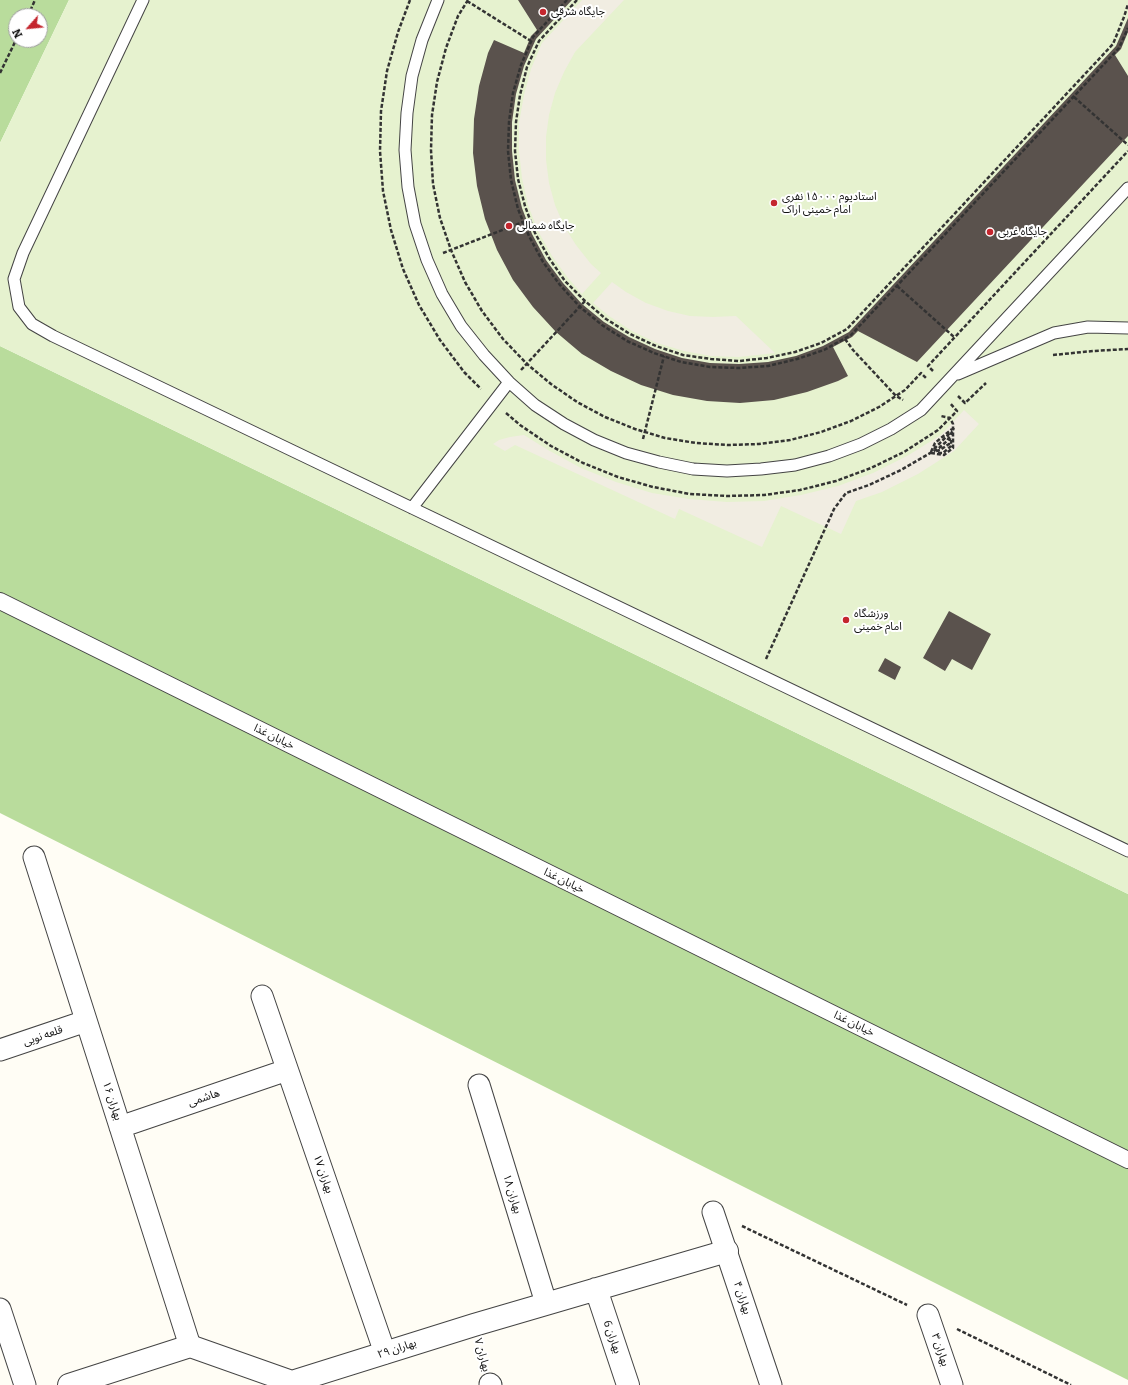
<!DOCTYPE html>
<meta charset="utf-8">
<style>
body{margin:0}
#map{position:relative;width:1128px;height:1385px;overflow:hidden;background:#fffdf5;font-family:Bitter,serif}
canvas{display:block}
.north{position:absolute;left:8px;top:8px;width:40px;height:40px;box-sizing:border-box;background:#fff;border:1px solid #a0a0a0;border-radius:50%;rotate:243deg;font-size:11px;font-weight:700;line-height:16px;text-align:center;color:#111}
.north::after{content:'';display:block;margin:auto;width:14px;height:18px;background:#c4262e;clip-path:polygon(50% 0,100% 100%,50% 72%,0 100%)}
</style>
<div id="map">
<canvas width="1128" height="1385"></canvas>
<div class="north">N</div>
</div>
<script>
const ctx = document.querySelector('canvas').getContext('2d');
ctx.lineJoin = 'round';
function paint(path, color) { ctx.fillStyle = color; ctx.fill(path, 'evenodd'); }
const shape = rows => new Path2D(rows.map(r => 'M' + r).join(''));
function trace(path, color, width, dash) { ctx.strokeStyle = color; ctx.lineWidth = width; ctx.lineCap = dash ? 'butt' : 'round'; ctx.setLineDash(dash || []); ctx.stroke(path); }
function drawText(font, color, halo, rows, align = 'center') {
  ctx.font = font + ' Bitter,"Noto Sans Arabic",serif'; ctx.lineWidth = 4; ctx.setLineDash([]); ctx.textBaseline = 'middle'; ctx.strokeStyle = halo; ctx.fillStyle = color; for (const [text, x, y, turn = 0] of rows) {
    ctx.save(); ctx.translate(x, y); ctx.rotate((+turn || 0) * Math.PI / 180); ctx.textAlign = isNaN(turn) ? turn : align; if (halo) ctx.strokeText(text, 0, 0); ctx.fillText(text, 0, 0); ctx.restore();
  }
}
paint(shape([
 [0,0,69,0,0,143],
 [16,16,40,16,40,40,16,40],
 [0,346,1128,894,1128,1380,0,813]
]), '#b9dc9c');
paint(shape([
 [69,0,1128,0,1128,894,0,346,0,143]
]), '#e6f2cf');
paint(shape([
 [582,0,624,0,575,52,564,72,555,93,549,115,546,137,546,160,549,183,555,205,564,226,576,245,591,264,601,273,582,294,568,278,552,256,538,231,528,205,522,178,519,151,519,123,524,95,531,69,542,43],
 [612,282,626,292,646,303,668,311,690,316,713,317,736,316,775,353,739,357,711,356,684,351,657,343,632,331,609,316,593,303],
 [964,410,979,424,954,451,918,474,882,492,856,501,841,534,781,506,762,547,679,509,675,519,515,445,505,451,493,444,499,440,510,437,524,435,548,450,581,468,616,482,652,493,689,499,727,502,764,501,801,495,838,486,873,473,907,456,941,435]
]), '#f1ede2');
paint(shape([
 [518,0,572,0,536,39,524,66,516,94,512,122,512,151,515,180,522,208,532,234,546,260,563,283,582,304,604,322,629,337,655,349,682,358,710,363,739,364,768,362,796,356,823,346,849,332,1116,46,1128,18,1128,32,1121,49,1115,55,1128,76,1128,136,917,362,858,331,852,337,833,347,848,376,838,381,807,392,774,400,740,403,707,401,673,395,641,385,611,371,582,354,556,332,533,307,513,280,497,250,485,219,477,186,473,153,474,119,479,86,488,53,494,40,524,53,531,36,537,30],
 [949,611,991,634,972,670,952,659,945,671,923,658],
 [885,658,901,667,895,680,878,671]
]), '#5a524d');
const service = shape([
 [143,0,23,253,14,279,19,307,32,324,53,336,1128,851],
 [438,0,422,40,412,76,407,113,405,150,408,187,415,224,427,260,442,294,461,326,484,355,509,382,535,405,564,424,594,440,626,453,659,462,693,469,727,471,761,469,795,465,829,456,861,444,891,429,921,410,1128,188],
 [958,374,1054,333,1088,327,1128,328],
 [412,508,509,382]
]);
const pedestrian = shape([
 [0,601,1128,1160]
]);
const minor = shape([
 [34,857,190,1346],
 [262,996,385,1353],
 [0,1050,86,1021],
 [479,1085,546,1303],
 [120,1127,287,1070],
 [713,1212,771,1385],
 [0,1309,25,1385],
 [928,1315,952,1385],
 [490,1384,491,1385]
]);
const tertiary = shape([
 [596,1289,628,1385],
 [69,1385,190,1346,292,1382,474,1325,727,1251]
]);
trace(service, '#444', 13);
trace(pedestrian, '#444', 18);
trace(minor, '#444', 23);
trace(tertiary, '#444', 24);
trace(shape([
 [410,0,398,32,387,71,381,111,380,151,383,191,391,230,403,269,419,305,440,340,464,372,481,389],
 [468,0,458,16,446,48,437,82,432,115,431,150,433,184,440,218,451,250,465,282,482,311,503,339,527,364,551,384,577,402,605,417,635,429,665,438,696,443,727,445,759,444,790,440,821,432,851,421,879,407,905,390,921,373,926,378],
 [567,0,533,37,521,65,513,93,509,122,508,151,511,180,518,209,529,236,543,262,560,285,580,307,602,325,627,341,654,353,681,362,710,367,739,368,768,366,797,359,824,350,851,335,1119,48,1128,28],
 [577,0,539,41,527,67,520,95,516,122,515,151,518,179,525,206,535,233,549,258,565,281,585,301,606,319,630,334,656,346,683,355,711,359,739,361,767,358,795,352,821,343,847,329,1113,44,1124,17,1128,4],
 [467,1,531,41],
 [28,16,35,0],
 [0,73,16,40],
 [1074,97,1128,145],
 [443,253,523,222],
 [897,286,954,337],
 [845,339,853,350,896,396,903,400],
 [1053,355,1093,351,1128,349],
 [521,370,585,301],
 [933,371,928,366,1128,151],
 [958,396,965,403,986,383],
 [506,413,520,425,551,446,583,463,618,477,653,487,690,494,727,496,764,495,800,490,836,481,871,468,904,452,938,430,957,411,950,403],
 [643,439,664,356],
 [934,449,950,433],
 [936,451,940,450,949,444,950,438],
 [931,452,935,443,952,429],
 [931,453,944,455,953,448,953,424,950,418,941,416],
 [938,453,943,453,951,446,951,440],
 [766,659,834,509,846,493,869,485,901,470,939,448,947,441,954,428],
 [742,1226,907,1305],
 [957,1329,1071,1385],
 [481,1348,485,1363]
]), '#333', 2.5, [4, 2]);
trace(service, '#fff', 11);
trace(pedestrian, '#fff', 16);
trace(minor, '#fff', 21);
trace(tertiary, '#fff', 22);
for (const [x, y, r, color] of [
 [543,12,4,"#c4262e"],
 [774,203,4,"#c4262e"],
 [509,226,4,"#c4262e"],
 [990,232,4,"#c4262e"],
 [846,620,4,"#c4262e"]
]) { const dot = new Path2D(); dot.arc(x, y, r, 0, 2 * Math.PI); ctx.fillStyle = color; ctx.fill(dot); trace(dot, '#fff', 1.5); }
drawText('11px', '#111', '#fff', [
 ["جایگاه شرقی",551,12],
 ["استادیوم ۱۵۰۰۰ نفری",782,197],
 ["امام خمینی اراک",782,210],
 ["جایگاه شمالی",517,226],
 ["جایگاه غربی",998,232],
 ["ورزشگاه",854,614],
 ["امام خمینی",854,627]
], 'left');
drawText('11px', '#111', '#fff', [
 ["خیابان غذا",274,737,26],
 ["خیابان غذا",564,881,26],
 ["خیابان غذا",854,1024,26],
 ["قلعه نویی",43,1036,-19],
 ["هاشمی",204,1098,-19],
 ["بهاران ۱۶",112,1101,72],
 ["بهاران ۱۷",323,1174,71],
 ["بهاران ۱۸",512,1194,73],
 ["بهاران ۴",742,1298,72],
 ["بهاران 6",612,1337,71],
 ["بهاران ۲۹",397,1349,-18],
 ["بهاران ۳",940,1350,72],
 ["بهاران ۷",482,1355,75]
]);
</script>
